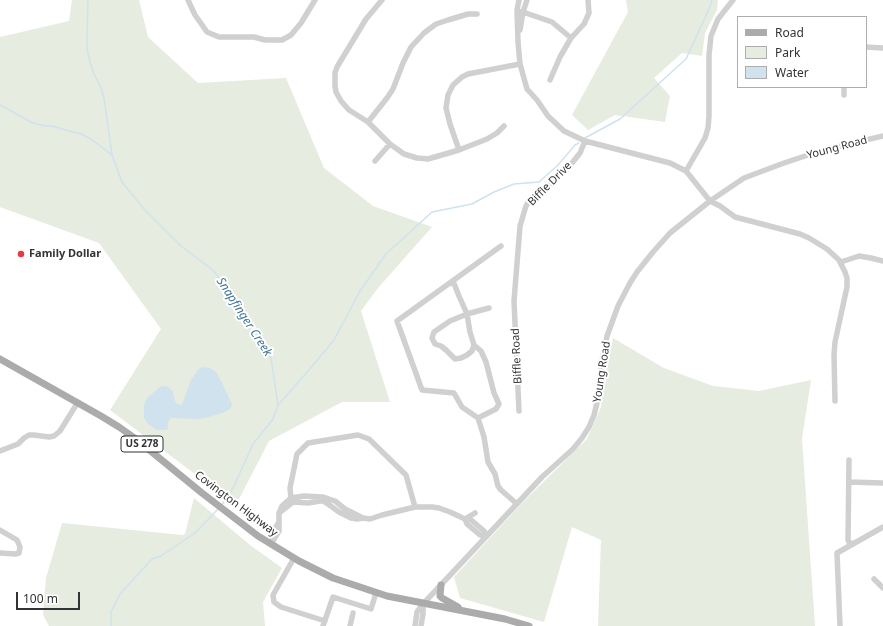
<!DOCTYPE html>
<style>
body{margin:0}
#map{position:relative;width:883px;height:626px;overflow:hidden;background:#fff;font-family:"Noto Sans",sans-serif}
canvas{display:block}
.legend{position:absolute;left:737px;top:16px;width:130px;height:72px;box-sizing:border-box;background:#fff;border:1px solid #adadad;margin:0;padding:5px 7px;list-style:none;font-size:12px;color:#333}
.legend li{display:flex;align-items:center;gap:8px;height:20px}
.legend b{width:20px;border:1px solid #adadad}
.scale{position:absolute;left:16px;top:592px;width:64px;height:18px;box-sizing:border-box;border:2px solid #333;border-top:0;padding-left:5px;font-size:12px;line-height:14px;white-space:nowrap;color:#333;-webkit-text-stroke:3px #fff;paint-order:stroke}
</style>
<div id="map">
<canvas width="883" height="626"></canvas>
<ul class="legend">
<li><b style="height:5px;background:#ababab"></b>Road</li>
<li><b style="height:11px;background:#e6ecdf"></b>Park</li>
<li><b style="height:11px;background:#cfe2ee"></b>Water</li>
</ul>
<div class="scale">100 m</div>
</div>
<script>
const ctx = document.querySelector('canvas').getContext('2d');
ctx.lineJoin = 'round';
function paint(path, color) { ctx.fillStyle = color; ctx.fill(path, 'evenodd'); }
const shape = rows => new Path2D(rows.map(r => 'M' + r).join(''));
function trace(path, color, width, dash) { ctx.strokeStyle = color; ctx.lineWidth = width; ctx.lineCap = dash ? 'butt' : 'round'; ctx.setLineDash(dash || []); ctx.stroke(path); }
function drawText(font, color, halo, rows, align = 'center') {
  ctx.font = font + ' "Noto Sans",sans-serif'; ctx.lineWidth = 4; ctx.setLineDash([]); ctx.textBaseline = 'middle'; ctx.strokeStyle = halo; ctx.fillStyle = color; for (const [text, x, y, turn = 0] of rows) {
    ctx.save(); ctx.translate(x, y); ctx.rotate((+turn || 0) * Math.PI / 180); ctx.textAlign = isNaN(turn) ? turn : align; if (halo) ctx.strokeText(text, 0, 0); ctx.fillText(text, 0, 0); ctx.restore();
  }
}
paint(shape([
 [72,0,139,0,148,37,198,83,286,78,324,168,373,206,432,227,378,288,361,311,390,402,342,402,269,441,236,505,110,410,161,329,99,243,0,207,0,37,69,21],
 [626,0,718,0,717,10,705,33,702,56,682,53,654,78,670,96,665,122,615,115,588,130,572,115,628,12],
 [613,338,664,368,713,386,759,391,811,380,802,439,815,626,598,626,601,540,572,527,544,622,460,598,454,577,524,501,587,439,601,407,605,376],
 [194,498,250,545,282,568,263,602,265,626,49,626,43,615,46,578,62,523,183,535,185,534]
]), '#e6ecdf');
paint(shape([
 [202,367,210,368,216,372,220,379,232,404,231,408,225,412,206,418,197,419,171,418,168,422,168,427,167,430,157,430,148,424,144,418,144,405,147,398,160,387,164,386,168,387,173,392,175,401,177,404,181,405,183,402,191,380,198,370]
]), '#cfe2ee');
trace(shape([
 [88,0,87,36,87,49,90,62,94,74,100,85,104,98,112,155],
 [0,105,33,123,45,126,52,126,69,131,81,134,91,139,112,155,122,182,144,209,181,246,214,271,255,331,271,358,278,405,273,419,253,444,233,488,221,506],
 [585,138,620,119,686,59,709,9,712,0],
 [279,404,309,370,334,340,360,291,386,254,432,212,472,204,494,192,514,184,539,182,558,165,575,145,579,143],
 [111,626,111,612,120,594,152,559,161,556,195,533,218,509]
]), '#cfe2ee', 1.5);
trace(shape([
 [188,0,195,15,207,32,219,37,254,37,265,40,282,40,291,35,301,23,315,0],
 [382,0,366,19,337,67,335,73,335,86,336,92,341,101,349,110,368,122,390,144,404,154,417,158,428,159,459,150,487,139,497,133,504,126],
 [519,0,517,10,518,42,520,64,527,89,537,100,548,116,564,131,585,141,670,163,686,171,710,201,720,206,735,217,800,234,809,238,827,249,839,260,845,272,847,278,847,287,835,342,834,355,835,401],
 [517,10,552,22,571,38],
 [520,30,523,12,527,0],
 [866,47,883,48],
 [550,80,560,57,571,38,584,24,589,13,588,0],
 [844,87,844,95],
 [368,122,387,98,393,89,403,63,411,47,424,33,436,24,448,20,468,14,477,14],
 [459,150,450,124,446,108,448,95,453,85,462,77,468,74,520,64],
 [375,161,390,144],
 [686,171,705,138,708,128,709,116,709,55,711,36,718,19,733,0],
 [501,246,397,321,422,390,454,393,462,407,478,418,484,437,488,462,495,474,498,486,501,490,517,504],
 [841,262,859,256,871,258,883,261],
 [453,281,459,296,467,314,470,332,474,345,481,351,486,362,494,393,499,404,496,409,478,418],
 [474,345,472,351,467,355,461,358,455,359,446,350,441,346,435,344,432,338,434,332,450,321,467,314,489,308],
 [519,411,514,301,520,226,526,206,529,201,555,181,568,168,580,153,585,141],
 [0,451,18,444,24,438,29,435,34,435,49,437,54,436,60,431,78,402],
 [849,460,848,540,850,544,854,543],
 [849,482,883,483],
 [293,502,291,498,290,488,297,454,308,443,358,435,369,439,406,475,415,507],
 [279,513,293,502,308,503,320,501,323,501,328,504,339,512,351,518,357,519,363,518,370,519,382,515,415,507,432,507,439,508,450,512,465,519,470,519,484,531,487,536],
 [465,519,467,524,480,535,487,536],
 [465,519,475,513],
 [0,530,17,540,20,547,19,553,15,554,0,553],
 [267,542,279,522],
 [271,544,279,531,279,513,282,506,291,498,304,496,323,497,335,501,345,509,363,518],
 [294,558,273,595,274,602,281,607,325,621],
 [874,579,883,588],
 [323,626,333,597,371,609,376,593],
 [350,626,353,613],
 [415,626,417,612,423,604,542,477,573,449,582,438,589,427,594,415,597,403,602,361,607,336,618,306,630,283,637,272,653,252,670,233,710,201,744,178,784,163,820,151,883,136],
 [421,626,423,614,423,604],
 [840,626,837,553,883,527]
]), '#d0d0d0', 5.5);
trace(shape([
 [0,359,101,416,119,427,136,439,202,493,258,536,299,561,333,578,387,596,505,619,529,626],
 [441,585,440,596,442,598,458,607]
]), '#ababab', 7);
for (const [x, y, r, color] of [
 [21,254,4,"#e63946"]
]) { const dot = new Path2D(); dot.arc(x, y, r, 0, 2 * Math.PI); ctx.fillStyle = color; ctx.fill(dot); trace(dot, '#fff', 1.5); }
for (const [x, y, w] of [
 [142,444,42]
]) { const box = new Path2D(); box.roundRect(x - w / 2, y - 8, w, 16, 3); ctx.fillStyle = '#fff'; ctx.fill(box); trace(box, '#333', 1); }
drawText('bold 10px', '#333', null, [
 ["US 278",142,444]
]);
drawText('11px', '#333', '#fff', [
 ["Young Road",837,148,-15],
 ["Biffle Drive",550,184,-45],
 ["Biffle Road",517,356,-93],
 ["Young Road",602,372,-81],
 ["Covington Highway",236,504,37]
]);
drawText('bold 11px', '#333', '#fff', [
 ["Family Dollar",29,254]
], 'left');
drawText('italic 12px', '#3f7597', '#fff', [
 ["Snapfinger Creek",244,317,57]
]);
</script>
